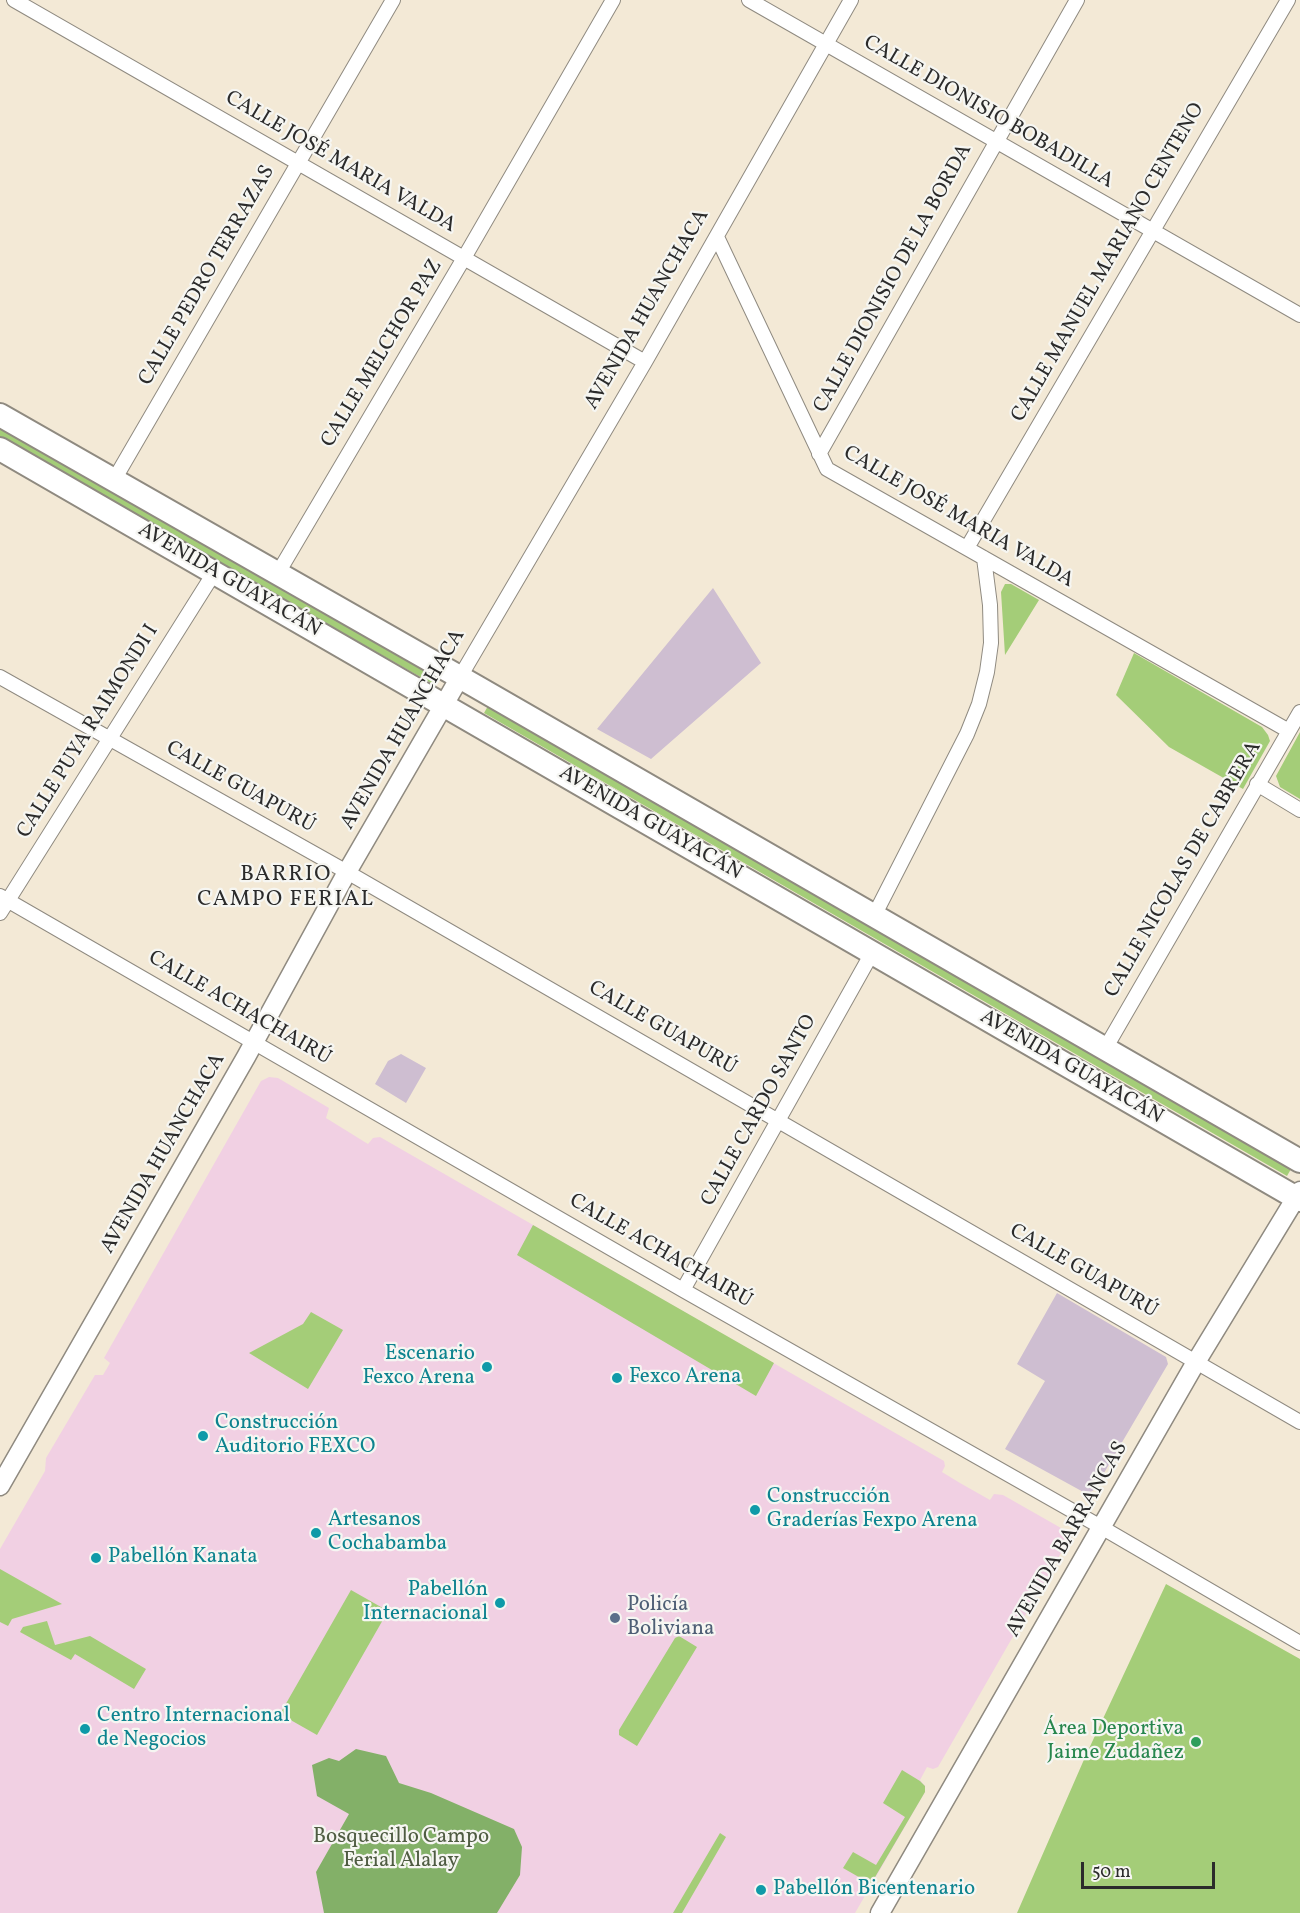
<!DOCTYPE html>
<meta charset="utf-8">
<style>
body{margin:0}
#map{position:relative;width:1300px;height:1913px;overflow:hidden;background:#f3e9d6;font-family:Vollkorn,serif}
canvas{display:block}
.scale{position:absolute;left:1081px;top:1862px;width:134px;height:27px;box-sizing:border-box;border:3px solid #2b2b2b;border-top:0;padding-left:8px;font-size:18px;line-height:21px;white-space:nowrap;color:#2b2b2b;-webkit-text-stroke:4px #f6f6f2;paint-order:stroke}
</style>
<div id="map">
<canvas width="1300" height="1913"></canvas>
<div class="scale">50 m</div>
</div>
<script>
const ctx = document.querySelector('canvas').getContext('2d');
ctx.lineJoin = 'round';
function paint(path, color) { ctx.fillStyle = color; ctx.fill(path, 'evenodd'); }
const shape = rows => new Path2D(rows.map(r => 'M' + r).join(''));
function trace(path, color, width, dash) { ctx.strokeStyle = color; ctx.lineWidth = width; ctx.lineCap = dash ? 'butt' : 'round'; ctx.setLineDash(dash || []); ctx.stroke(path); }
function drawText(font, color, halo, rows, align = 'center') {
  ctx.font = font + ' Vollkorn,serif'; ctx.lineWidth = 4.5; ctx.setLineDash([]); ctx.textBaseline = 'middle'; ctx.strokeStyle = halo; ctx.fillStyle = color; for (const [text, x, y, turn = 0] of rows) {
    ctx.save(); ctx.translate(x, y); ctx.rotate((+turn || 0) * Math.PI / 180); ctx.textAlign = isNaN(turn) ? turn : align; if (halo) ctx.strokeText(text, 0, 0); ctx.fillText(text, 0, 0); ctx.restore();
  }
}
paint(shape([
 [269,1077,278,1078,329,1108,326,1118,368,1144,373,1138,380,1137,944,1461,945,1466,942,1472,960,1483,990,1500,994,1494,1003,1495,1061,1528,1066,1538,1065,1546,938,1767,933,1769,927,1767,920,1780,925,1786,925,1792,855,1913,0,1913,0,1549,45,1471,46,1458,95,1375,103,1375,110,1363,104,1358,261,1081]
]), '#f1d0e3');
paint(shape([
 [713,588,761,663,651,759,597,729],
 [401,1054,426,1068,406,1103,375,1084,388,1061],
 [1057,1293,1166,1357,1168,1364,1094,1490,1087,1494,1005,1449,1045,1381,1017,1364]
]), '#cebed1');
paint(shape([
 [0,429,435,677,431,683,0,438],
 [1005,584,1011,584,1039,600,1005,655,1001,592],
 [1134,653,1262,727,1268,735,1270,741,1243,789,1169,747,1116,695],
 [488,706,1291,1169,1287,1176,484,713],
 [1300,732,1300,799,1280,787,1276,776],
 [533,1225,774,1363,756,1396,517,1255],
 [311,1312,343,1330,308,1389,249,1353,303,1324],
 [0,1569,62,1604,12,1619,8,1626,0,1622],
 [1166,1584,1300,1659,1300,1913,1017,1913,1086,1755],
 [351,1590,388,1611,317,1735,280,1714],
 [47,1621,55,1645,90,1636,146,1669,134,1689,75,1654,71,1660,20,1632,23,1627],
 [679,1636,697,1647,637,1746,619,1735,619,1730,675,1638],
 [902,1770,920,1781,925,1786,925,1792,871,1884,843,1868,853,1852,876,1865,905,1817,883,1803],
 [720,1833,726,1837,682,1913,673,1913]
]), '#a4cd78');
paint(shape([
 [356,1749,386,1756,399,1783,431,1793,514,1829,522,1847,520,1875,497,1913,324,1913,316,1872,349,1814,317,1796,312,1765,329,1758,339,1761]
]), '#83b068');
const minor = shape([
 [14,0,645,362],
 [749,0,1300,315],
 [717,237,827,469,1289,731],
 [819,454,1077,0],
 [114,480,393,0],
 [967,548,1288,0],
 [278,573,464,258,613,0],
 [0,677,347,872,1300,1422],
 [460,677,645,362,851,0],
 [1257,784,1300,810],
 [0,896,683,1290,1101,1527,1300,1643],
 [0,913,214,573],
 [874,916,967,734,979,704,987,672,991,643,990,605,984,558],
 [1105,1049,1300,712],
 [683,1290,872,953]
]);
const tertiary = shape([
 [0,1486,246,1057,347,872,460,677],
 [880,1913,1196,1362,1300,1191]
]);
const primary = shape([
 [0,415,477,687,1300,1161],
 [0,449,1300,1200]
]);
trace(minor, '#8f8a80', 16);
trace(tertiary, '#8f8a80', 21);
trace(primary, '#8f8a80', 26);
trace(minor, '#fff', 14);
trace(tertiary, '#fff', 18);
trace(primary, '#fff', 22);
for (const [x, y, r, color] of [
 [487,1367,6,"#0f9aa8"],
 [617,1378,6,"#0f9aa8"],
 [203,1436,6,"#0f9aa8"],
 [755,1510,6,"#0f9aa8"],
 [316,1533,6,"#0f9aa8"],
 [96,1558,6,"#0f9aa8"],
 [500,1603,6,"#0f9aa8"],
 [615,1618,6,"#5c6f8a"],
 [85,1729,6,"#0f9aa8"],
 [1196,1742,6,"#2e9e5b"],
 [761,1890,6,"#0f9aa8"]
]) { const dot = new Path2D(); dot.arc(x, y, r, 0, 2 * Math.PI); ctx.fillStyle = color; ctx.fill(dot); trace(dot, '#f6f6f2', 2); }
drawText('21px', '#2b2b2b', '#f6f6f2', [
 ["CALLE DIONISIO BOBADILLA",988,113,30],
 ["CALLE JOSÉ MARIA VALDA",340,163,30],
 ["CALLE MANUEL MARIANO CENTENO",1109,263,-60],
 ["CALLE PEDRO TERRAZAS",208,276,-60],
 ["CALLE DIONISIO DE LA BORDA",894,279,-61],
 ["AVENIDA HUANCHACA",648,310,-60],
 ["CALLE MELCHOR PAZ",383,354,-59],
 ["CALLE JOSÉ MARIA VALDA",958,518,30],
 ["AVENIDA GUAYACÁN",229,581,30],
 ["AVENIDA HUANCHACA",404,730,-60],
 ["CALLE PUYA RAIMONDI I",89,732,-58],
 ["CALLE GUAPURÚ",240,788,29],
 ["AVENIDA GUAYACÁN",650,824,30],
 ["CALLE NICOLAS DE CABRERA",1184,870,-60],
 ["CALLE ACHACHAIRÚ",239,1009,30],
 ["CALLE GUAPURÚ",662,1029,30],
 ["AVENIDA GUAYACÁN",1071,1068,30],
 ["CALLE CARDO SANTO",760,1111,-61],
 ["AVENIDA HUANCHACA",164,1154,-60],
 ["CALLE ACHACHAIRÚ",660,1252,30],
 ["CALLE GUAPURÚ",1083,1272,30],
 ["AVENIDA BARRANCAS",1068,1540,-60]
]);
drawText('21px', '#0d838f', '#f6f6f2', [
 ["Escenario",475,1355,"right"],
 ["Fexco Arena",475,1379,"right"],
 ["Fexco Arena",629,1378],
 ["Construcción",215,1424],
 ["Auditorio FEXCO",215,1448],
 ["Construcción",767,1498],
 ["Graderías Fexpo Arena",767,1522],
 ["Artesanos",328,1521],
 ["Cochabamba",328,1545],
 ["Pabellón Kanata",108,1558],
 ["Pabellón",488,1591,"right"],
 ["Internacional",488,1615,"right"],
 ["Centro Internacional",97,1717],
 ["de Negocios",97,1741],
 ["Pabellón Bicentenario",773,1890]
], 'left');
drawText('21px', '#4e5e75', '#f6f6f2', [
 ["Policía",627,1606],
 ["Boliviana",627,1630]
], 'left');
drawText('21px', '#27864d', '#f6f6f2', [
 ["Área Deportiva",1184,1730],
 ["Jaime Zudañez",1184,1754]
], 'right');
drawText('21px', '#4f5c42', '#f6f6f2', [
 ["Bosquecillo Campo",401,1838],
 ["Ferial Alalay",401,1862]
]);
ctx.letterSpacing = '1.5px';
drawText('22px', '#2b2b2b', '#f6f6f2', [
 ["BARRIO",286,876],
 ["CAMPO FERIAL",286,901]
]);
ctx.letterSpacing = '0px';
</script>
